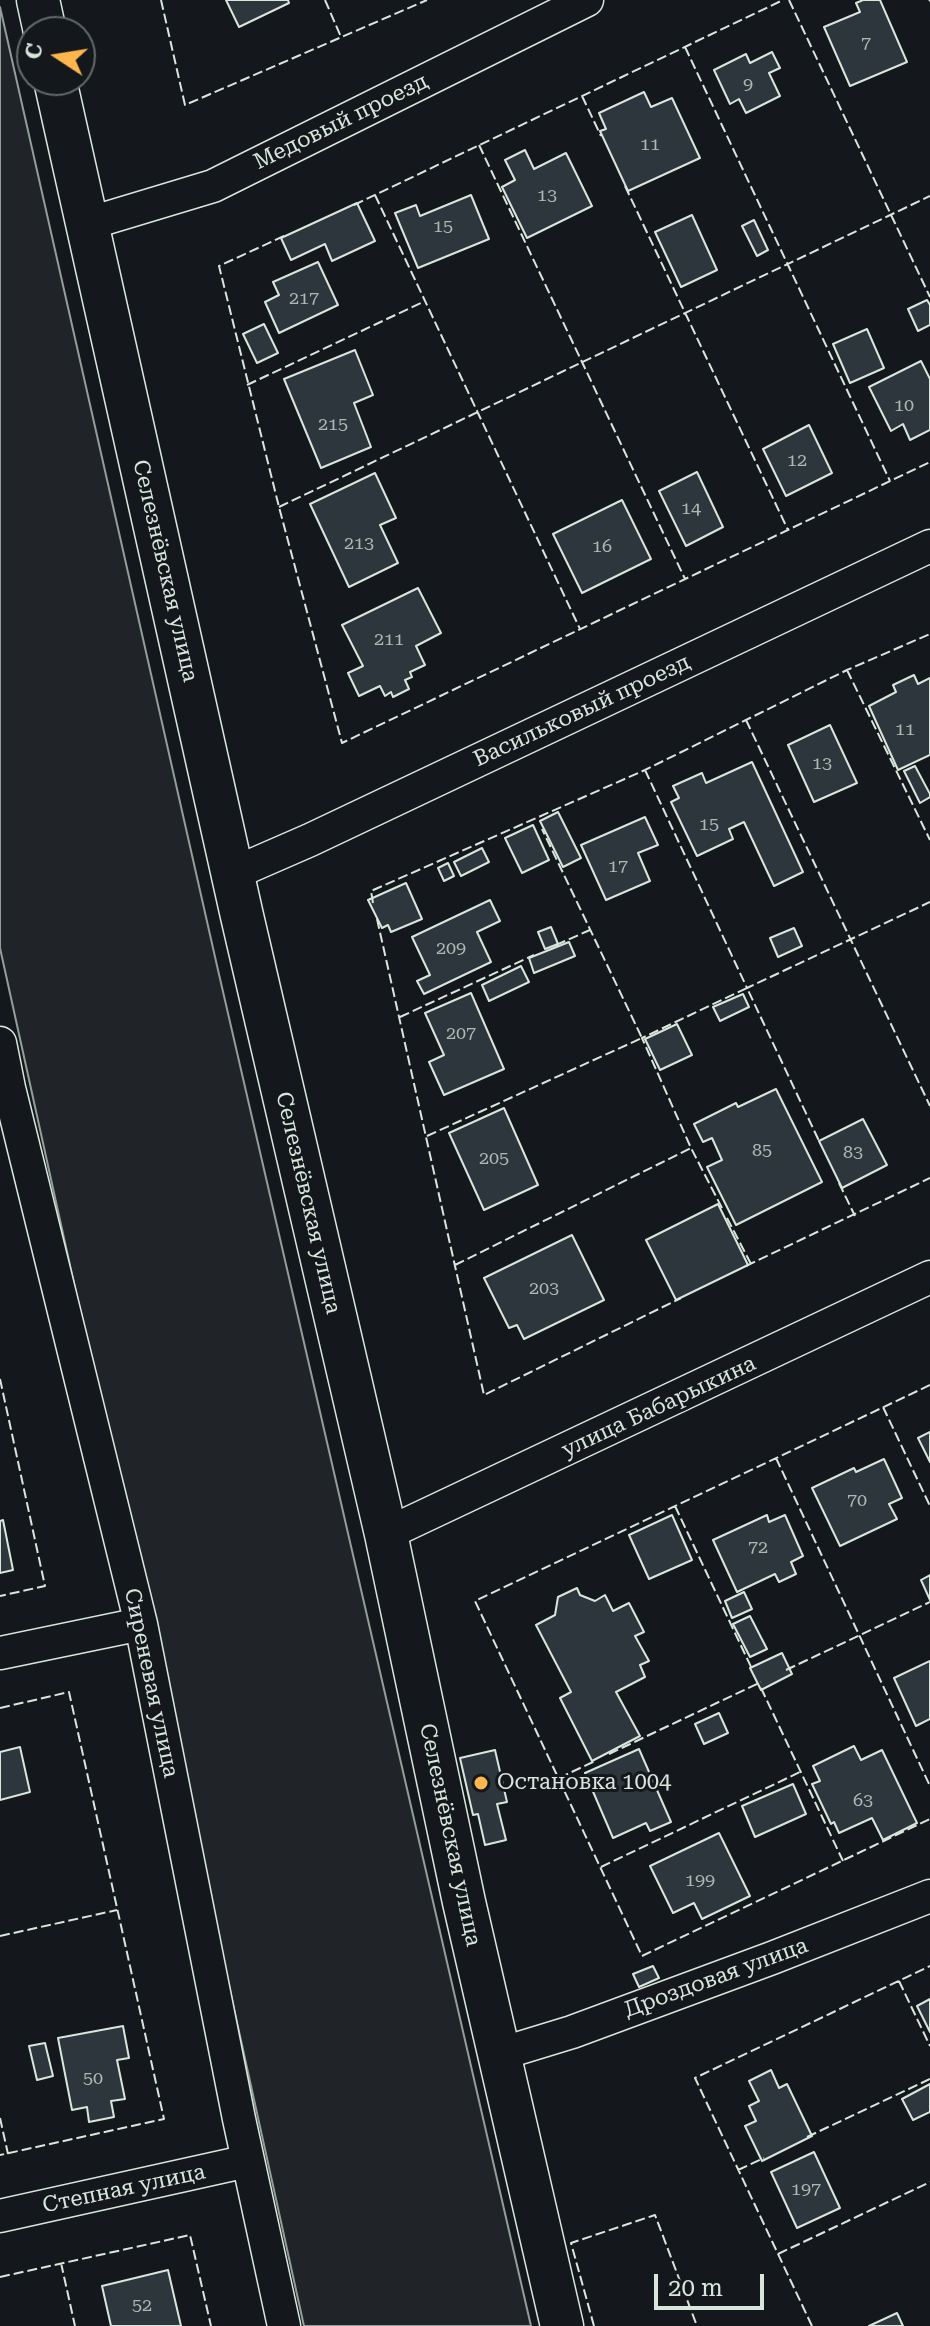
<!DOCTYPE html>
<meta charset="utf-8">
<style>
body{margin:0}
#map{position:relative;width:930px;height:2326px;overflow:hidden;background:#14181c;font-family:"Roboto Serif",serif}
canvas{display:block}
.north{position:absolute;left:16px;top:16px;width:80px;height:80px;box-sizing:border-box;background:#14181c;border:2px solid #626a69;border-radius:50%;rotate:282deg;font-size:22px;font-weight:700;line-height:32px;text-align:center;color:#d8e6dc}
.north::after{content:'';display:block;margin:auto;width:28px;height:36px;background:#ffb74d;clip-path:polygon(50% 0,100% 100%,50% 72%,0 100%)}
.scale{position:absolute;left:654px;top:2274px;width:110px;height:36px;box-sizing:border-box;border:4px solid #d8e6dc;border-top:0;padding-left:10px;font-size:24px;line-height:28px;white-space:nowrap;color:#d8e6dc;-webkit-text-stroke:6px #14181c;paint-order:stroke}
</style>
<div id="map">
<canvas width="930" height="2326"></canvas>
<div class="north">С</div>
<div class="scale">20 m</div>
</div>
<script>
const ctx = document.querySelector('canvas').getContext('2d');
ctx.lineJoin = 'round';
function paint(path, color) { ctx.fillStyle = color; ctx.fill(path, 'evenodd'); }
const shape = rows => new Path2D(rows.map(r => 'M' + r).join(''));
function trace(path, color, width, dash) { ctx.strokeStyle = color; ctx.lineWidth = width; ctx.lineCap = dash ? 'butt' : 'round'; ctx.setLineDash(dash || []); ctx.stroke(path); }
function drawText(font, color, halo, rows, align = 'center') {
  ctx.font = font + ' "Roboto Serif",serif'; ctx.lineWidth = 6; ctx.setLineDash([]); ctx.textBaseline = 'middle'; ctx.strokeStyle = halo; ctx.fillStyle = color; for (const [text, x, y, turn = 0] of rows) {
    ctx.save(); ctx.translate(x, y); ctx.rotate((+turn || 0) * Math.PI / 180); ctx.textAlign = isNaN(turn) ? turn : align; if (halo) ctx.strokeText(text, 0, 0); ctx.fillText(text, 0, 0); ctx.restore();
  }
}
const green = shape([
 [0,7,218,970,531,2326,304,2326,0,948,0,7]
]);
paint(green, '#202428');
trace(green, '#939e99', 2);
const building = shape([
 [226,0,288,0,289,3,239,27,226,0],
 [863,0,880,0,907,62,850,86,824,27,860,12,856,3,863,0],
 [772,52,780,68,769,73,780,96,746,113,739,99,730,104,714,70,746,54,750,63,772,52],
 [644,92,651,107,672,98,700,158,628,191,600,131,606,129,599,113,644,92],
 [525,150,534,169,566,153,592,206,527,238,502,187,515,180,505,160,525,150],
 [471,195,489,239,418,268,395,213,416,205,420,216,471,195],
 [357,203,375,241,332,261,325,244,291,260,281,238,357,203],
 [692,215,717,270,681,287,655,232,692,215],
 [754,220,768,250,757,256,742,226,754,220],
 [318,262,338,305,279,333,265,302,279,295,273,282,318,262],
 [927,300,930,305,930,325,918,331,908,309,927,300],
 [264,324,278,353,257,363,243,334,264,324],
 [867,329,884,368,850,383,833,344,867,329],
 [355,350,373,395,354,403,371,447,321,468,284,379,355,350],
 [921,361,930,379,930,430,910,440,903,424,891,431,869,387,921,361],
 [809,425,832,473,786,496,763,449,809,425],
 [697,472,723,527,686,546,659,491,697,472],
 [375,473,396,518,380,525,398,563,349,587,310,504,375,473],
 [622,500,651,559,582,593,553,534,622,500],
 [418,588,441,633,416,646,425,665,410,672,412,677,405,680,409,689,393,697,391,692,385,696,380,686,359,696,348,673,363,666,342,625,418,588],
 [914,675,918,684,930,678,930,755,898,770,869,706,896,692,893,685,914,675],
 [830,725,857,783,814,802,788,745,830,725],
 [752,762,803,872,774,886,744,822,729,829,733,839,697,856,671,802,679,798,673,786,702,773,706,783,752,762],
 [915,766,930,794,930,797,920,803,904,771,915,766],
 [558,812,581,858,563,867,540,821,558,812],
 [645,817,658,845,638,853,650,881,606,900,581,845,645,817],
 [533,825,549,860,522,873,505,838,533,825],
 [482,848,489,862,461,876,454,862,482,848],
 [448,863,454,876,444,881,438,868,448,863],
 [406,883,422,919,391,932,388,925,382,928,368,900,406,883],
 [490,900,500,921,477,932,491,962,424,994,417,981,430,975,412,937,490,900],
 [551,927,558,944,545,949,538,932,551,927],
 [794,928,802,946,778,957,770,938,794,928],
 [569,942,575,956,534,973,529,958,569,942],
 [521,966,529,982,489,1001,482,985,521,966],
 [471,993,504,1069,444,1095,429,1062,444,1055,425,1013,471,993],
 [743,994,749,1007,720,1021,713,1007,743,994],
 [677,1024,692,1055,660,1070,645,1039,677,1024],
 [776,1089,822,1182,736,1225,707,1167,722,1160,712,1138,703,1142,694,1124,736,1103,738,1107,776,1089],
 [504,1108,538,1185,484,1210,449,1133,504,1108],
 [863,1119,887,1165,842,1188,819,1141,863,1119],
 [718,1204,748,1265,676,1300,646,1240,718,1204],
 [572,1235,604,1300,524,1339,517,1325,509,1328,484,1278,572,1235],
 [930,1432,930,1462,918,1438,930,1432],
 [884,1459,902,1498,889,1504,897,1519,840,1546,812,1488,854,1468,856,1472,884,1459],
 [672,1515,692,1560,649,1579,629,1535,672,1515],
 [767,1515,769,1522,785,1515,803,1556,791,1562,796,1574,779,1582,775,1574,737,1592,713,1540,767,1515],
 [3,1520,13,1570,0,1573,0,1521,3,1520],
 [930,1575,930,1600,921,1580,930,1575],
 [577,1588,580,1595,595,1601,605,1595,613,1611,629,1603,644,1632,635,1636,649,1661,640,1665,645,1677,616,1692,640,1736,592,1761,560,1698,571,1692,536,1625,555,1615,558,1597,577,1588],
 [744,1592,752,1609,732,1618,725,1601,744,1592],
 [750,1616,767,1649,750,1657,733,1624,750,1616],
 [782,1653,792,1674,761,1690,750,1668,782,1653],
 [930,1661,930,1719,916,1726,894,1678,930,1661],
 [719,1713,728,1733,704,1744,695,1724,719,1713],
 [854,1746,861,1760,882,1750,917,1823,883,1840,872,1818,839,1833,834,1822,831,1824,812,1784,820,1781,813,1766,854,1746],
 [20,1747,30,1792,0,1800,0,1752,20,1747],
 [639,1749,671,1822,650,1831,646,1823,613,1838,585,1773,639,1749],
 [495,1750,507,1802,497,1804,506,1840,485,1845,478,1814,473,1815,460,1758,495,1750],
 [793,1784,806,1814,755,1837,742,1806,793,1784],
 [719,1833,750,1896,702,1919,694,1903,673,1913,650,1866,719,1833],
 [653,1966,659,1978,639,1987,633,1974,653,1966],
 [930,1999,930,2032,917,2006,930,1999],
 [123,2026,129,2058,117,2060,125,2099,111,2101,114,2117,89,2122,87,2107,72,2110,58,2038,123,2026],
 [45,2043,53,2076,37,2080,29,2046,45,2043],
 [771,2070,779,2088,787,2084,812,2136,762,2161,745,2126,756,2121,749,2106,759,2101,749,2081,771,2070],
 [930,2084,930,2112,913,2120,902,2099,930,2084],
 [814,2152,840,2208,797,2228,771,2172,814,2152],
 [168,2270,181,2326,111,2326,102,2286,168,2270],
 [897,2313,903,2326,869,2326,897,2313]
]);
paint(building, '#2c363c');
trace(building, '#d8e6dc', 2);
const minor = shape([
 [87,224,213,186,587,0],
 [232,874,310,840,930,546],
 [0,1043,9,1088,141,1624,239,2119,284,2326],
 [386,1534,930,1277],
 [0,1653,141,1624],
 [500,2054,572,2032,772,1958,930,1896],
 [0,2216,248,2161]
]);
const tertiary = shape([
 [38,0,45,32],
 [55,80,242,916,386,1534,464,1902,562,2326]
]);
trace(minor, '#d8e6dc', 35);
trace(tertiary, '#d8e6dc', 45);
trace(minor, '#14181c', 32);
trace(tertiary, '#14181c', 42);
trace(shape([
 [161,0,185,105,427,0],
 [325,0,341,37],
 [789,0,930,297],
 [929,0,930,1],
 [685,47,890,481],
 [582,96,601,136],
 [479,145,685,579],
 [625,186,788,530],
 [375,195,580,629],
 [354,205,783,0],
 [284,236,219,266,279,507,342,743,930,462],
 [247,385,425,301],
 [279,507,930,196],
 [847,670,930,840],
 [746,720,930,1106],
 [645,770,747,988,930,902],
 [373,903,371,891,645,770,847,670,930,634],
 [377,919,484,1395,681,1298],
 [556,945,590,930],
 [400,1017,534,955],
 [427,1136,642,1038,542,829],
 [839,1183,855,1216],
 [722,1208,691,1148,642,1038,747,988,820,1143],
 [727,1218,751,1264],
 [455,1265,691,1148],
 [746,1266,930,1178],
 [0,1379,45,1586,0,1596],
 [930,1385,475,1601,642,1956,930,1819],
 [883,1407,930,1506],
 [776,1458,930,1786],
 [675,1506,752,1669],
 [786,1670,930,1602],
 [761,1688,843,1861],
 [0,1708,69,1692,164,2119,0,2155],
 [609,1754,761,1682],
 [559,1778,595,1761],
 [601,1867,800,1772],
 [0,1936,117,1910],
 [899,1981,930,2046],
 [0,2118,8,2154],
 [807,2137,930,2079],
 [738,2170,764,2158],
 [778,2254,930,2182],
 [61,2263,75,2326],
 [0,2277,190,2235,211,2326],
 [594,2326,571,2243,655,2215,697,2326],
 [812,2326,695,2078,930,1966]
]), '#d8e6dc', 2, [10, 4]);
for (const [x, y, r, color] of [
 [481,1783,8,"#ffb74d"]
]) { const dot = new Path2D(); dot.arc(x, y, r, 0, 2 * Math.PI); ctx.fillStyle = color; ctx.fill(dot); trace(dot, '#14181c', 3); }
drawText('18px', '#adbab4', null, [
 ["7",866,44],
 ["9",748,85],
 ["11",650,145],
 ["13",547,196],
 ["15",443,227],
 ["217",304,299],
 ["10",904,406],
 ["215",333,425],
 ["12",797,461],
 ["14",691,509],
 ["213",359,544],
 ["16",602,547],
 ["211",389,640],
 ["11",905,730],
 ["13",822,764],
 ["15",709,825],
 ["17",618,867],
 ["209",451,949],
 ["207",461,1034],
 ["85",762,1151],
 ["83",853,1153],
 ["205",494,1159],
 ["203",544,1289],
 ["70",857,1501],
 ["72",758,1548],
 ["63",863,1801],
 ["199",700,1881],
 ["50",93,2079],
 ["197",806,2190],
 ["52",142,2306]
]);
drawText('22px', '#d8e6dc', '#14181c', [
 ["Медовый проезд",341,122,-26],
 ["Селезнёвская улица",165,571,77],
 ["Васильковый проезд",582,711,-25],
 ["Селезнёвская улица",308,1203,77],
 ["улица Бабарыкина",659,1407,-25],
 ["Сиреневая улица",151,1683,78],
 ["Селезнёвская улица",450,1835,78],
 ["Дроздовая улица",716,1978,-20],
 ["Степная улица",124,2189,-12]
]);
drawText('22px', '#d8e6dc', '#14181c', [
 ["Остановка 1004",497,1783]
], 'left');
</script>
